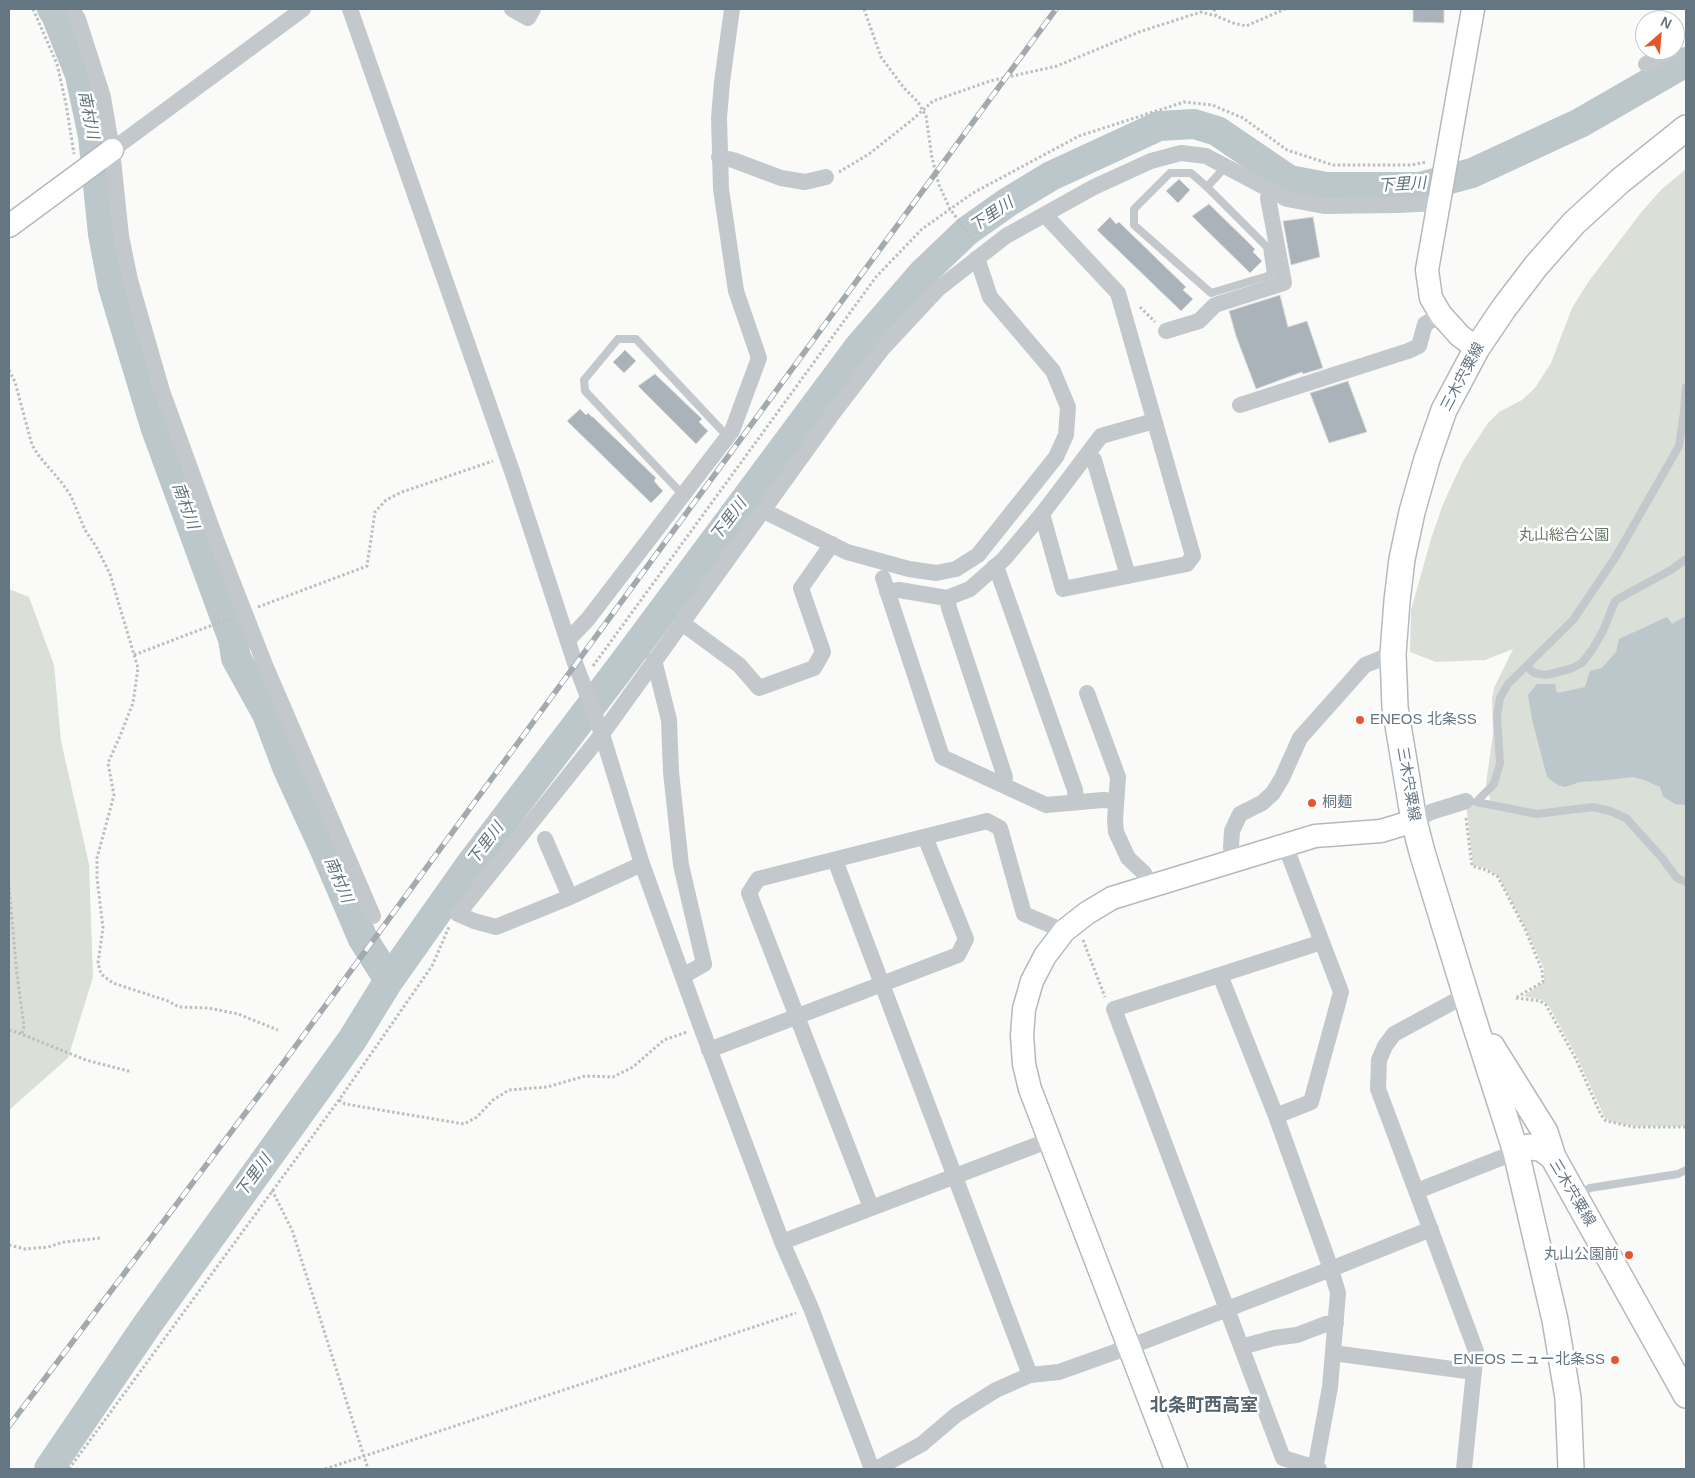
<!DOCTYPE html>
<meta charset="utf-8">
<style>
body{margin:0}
#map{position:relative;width:1695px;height:1478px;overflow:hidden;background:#fafaf8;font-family:Arial,sans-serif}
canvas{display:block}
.frame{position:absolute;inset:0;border:10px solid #657683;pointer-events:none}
.north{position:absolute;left:1635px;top:10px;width:50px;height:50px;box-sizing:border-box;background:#fff;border:1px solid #c1c8cd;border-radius:50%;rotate:27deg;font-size:14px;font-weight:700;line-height:20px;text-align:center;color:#657683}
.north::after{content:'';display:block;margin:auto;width:18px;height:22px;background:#e4572e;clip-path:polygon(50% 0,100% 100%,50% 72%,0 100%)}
</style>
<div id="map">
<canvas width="1695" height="1478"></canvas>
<div class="frame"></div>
<div class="north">N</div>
</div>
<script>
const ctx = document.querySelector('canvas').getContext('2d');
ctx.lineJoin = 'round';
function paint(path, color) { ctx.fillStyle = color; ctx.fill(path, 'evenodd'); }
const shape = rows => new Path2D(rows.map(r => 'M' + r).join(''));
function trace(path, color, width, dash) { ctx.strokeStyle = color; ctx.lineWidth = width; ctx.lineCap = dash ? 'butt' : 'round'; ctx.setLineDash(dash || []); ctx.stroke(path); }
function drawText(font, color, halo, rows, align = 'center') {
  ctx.font = font + ' Arial,"Noto Sans JP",sans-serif'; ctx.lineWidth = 5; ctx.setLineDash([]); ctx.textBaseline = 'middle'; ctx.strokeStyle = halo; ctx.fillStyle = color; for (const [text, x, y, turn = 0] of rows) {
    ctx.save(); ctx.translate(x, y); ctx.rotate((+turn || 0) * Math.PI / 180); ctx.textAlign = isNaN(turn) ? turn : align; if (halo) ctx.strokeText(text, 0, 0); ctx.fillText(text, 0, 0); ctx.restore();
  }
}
paint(shape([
 [1686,169,1686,1126,1636,1126,1613,1122,1605,1118,1577,1057,1549,1006,1542,1000,1523,996,1544,982,1544,969,1525,927,1499,877,1487,869,1473,865,1466,803,1489,806,1490,799,1486,784,1493,734,1492,699,1494,688,1513,649,1485,660,1436,662,1410,652,1411,610,1431,539,1443,504,1463,461,1488,423,1499,412,1522,400,1535,388,1551,363,1572,308,1589,281,1643,210,1662,189],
 [9,589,29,597,54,665,61,741,89,864,93,977,68,1058,9,1110]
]), '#dadfd7');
paint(shape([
 [1686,616,1686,805,1675,804,1663,796,1660,787,1644,780,1633,777,1608,780,1580,782,1565,787,1558,785,1547,777,1532,719,1528,695,1537,684,1555,684,1557,693,1585,687,1590,671,1602,668,1616,652,1619,639,1667,617,1672,624]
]), '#bbc7cb');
trace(shape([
 [52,9,56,15,80,75,93,136,103,234,113,287,155,426,233,639,236,658,267,714,287,767,325,850,363,939,389,980],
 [49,1469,147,1325,352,1040,389,980,473,861,623,664,859,347,923,273,967,231,1008,202,1051,176,1159,126,1194,124,1217,131,1289,180,1326,187,1420,187,1472,173,1580,123,1686,62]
]), '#bbc7cb', 30);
const building = shape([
 [1413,9,1444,9,1444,23,1413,22,1413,9],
 [1179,179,1190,190,1178,203,1166,191,1179,179],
 [1209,204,1255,249,1253,252,1262,261,1250,273,1192,216,1209,204],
 [1110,217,1116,224,1119,222,1186,287,1183,290,1193,299,1181,311,1097,230,1110,217],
 [1313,217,1320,257,1291,265,1283,221,1313,217],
 [1280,295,1288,327,1307,321,1323,368,1303,374,1302,372,1256,389,1236,336,1229,311,1280,295],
 [625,350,636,361,624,373,613,362,625,350],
 [655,374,702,419,699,422,708,431,696,444,638,386,655,374],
 [1348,381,1367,432,1329,443,1310,393,1348,381],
 [580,409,586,415,588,413,592,417,593,417,656,478,654,481,663,491,651,503,567,421,580,409]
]);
paint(building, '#aab3b9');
trace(building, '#dcdcda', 1);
const secondary = shape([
 [1473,9,1427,270,1431,298,1441,315,1460,336,1477,348],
 [9,226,112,150],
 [1176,1469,1030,1089,1024,1064,1022,1035,1024,1009,1032,981,1045,956,1064,931,1087,913,1112,898,1315,836,1381,831,1414,821]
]);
const primary = shape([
 [1492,1047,1545,1132,1553,1157],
 [1516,1152,1529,1147,1541,1148,1553,1157,1686,1395],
 [1571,1469,1568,1398,1555,1320,1516,1152,1472,1015,1422,852,1414,821,1395,707,1393,654,1397,601,1402,559,1412,512,1427,459,1444,410,1477,348,1504,308,1536,266,1574,223,1620,181,1686,128]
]);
trace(secondary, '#b3babf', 25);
trace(primary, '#b5babe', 28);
trace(shape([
 [33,9,57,64,66,104,74,154],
 [864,9,881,57,904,88,918,102,926,116,932,158,939,185,950,209,974,241],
 [1214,9,1216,16,1233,23,1246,26,1285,9],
 [839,172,869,154,912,120,933,101,990,81,1057,66,1139,32,1201,12,1216,16],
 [1140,307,1155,322],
 [9,370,15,382,32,445,39,456,62,483,71,496,85,530,97,548,110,574,138,668,133,703,120,736,108,763,114,795,97,858,97,878,103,928,98,963,101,974,113,983,168,1001,179,1007,208,1008,238,1014,278,1030],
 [258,607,367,566,375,512,386,500,402,492,493,461],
 [134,655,231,618],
 [593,666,876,277,922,229,973,193,1079,136,1184,102,1212,105,1243,118,1287,150,1333,165,1412,165,1426,162],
 [1466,818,1472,866,1486,870,1498,877,1525,929,1542,970,1543,982,1517,997],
 [9,887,17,975,24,1026,22,1034],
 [1083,940,1105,997],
 [1516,998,1540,1001,1546,1005,1576,1059,1601,1115,1606,1121,1634,1127,1686,1127],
 [9,1030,16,1032,86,1060,132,1072],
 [339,1100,345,1104,464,1124,477,1117,493,1100,509,1090,547,1087,585,1076,613,1077,633,1067,664,1040,687,1032],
 [272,1190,292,1230,368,1469],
 [9,1245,25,1249,48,1247,64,1242,101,1238],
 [69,1469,339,1100,432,966,449,927],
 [325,1469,796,1313]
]), '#bbbfc2', 3, [2.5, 2.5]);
trace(shape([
 [1207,187,1267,247,1271,275,1211,293,1134,225,1134,209,1170,173,1191,173,1207,187,1226,166],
 [683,495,585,391,584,380,618,339,636,339,728,437],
 [1527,667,1534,673,1546,675,1570,669,1582,663,1592,650,1603,631,1615,601,1625,595,1671,570,1686,559],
 [1476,802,1537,814,1593,807,1610,811,1626,818,1662,858,1677,878,1686,882],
 [1480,803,1479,799,1494,784,1500,763,1497,716,1500,698,1508,684,1573,620,1615,558,1679,446,1684,412,1686,387],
 [1577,1195,1590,1188,1678,1174,1686,1170]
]), '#c3c8cc', 8);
trace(shape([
 [72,9,78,19,103,97,112,150,121,236,130,280,162,391,217,542,265,665,373,916],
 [350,9,513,474,575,663,602,734,642,864,701,1027,782,1242,811,1308,872,1469],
 [512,9,528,18,533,9],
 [1646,64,1672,50],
 [112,150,303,9],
 [719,157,733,160,781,178,805,182,826,177],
 [1166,331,1199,321,1215,305,1284,283,1268,198,1271,190],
 [1240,405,1408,351,1419,346,1425,324,1441,315],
 [1088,453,1094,460,1128,576],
 [764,511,847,552,909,569,936,573,956,569,978,555,1056,457,1066,435,1068,407,1053,371,990,297,977,258],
 [1042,514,1063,589,1187,564,1193,556,1118,293,1045,215],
 [994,567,998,572,1075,790,1076,802],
 [883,578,942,757,1046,805,1103,800,1116,801],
 [887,592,899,590,947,598,970,589,1004,559,1042,514,1101,436,1154,421],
 [947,598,949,608,1005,777,1003,785],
 [682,623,739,665,759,688,814,668,823,652,801,588,832,544],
 [568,640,588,619,732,431,759,358,736,291,721,189,719,118,722,82,732,9],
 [654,660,669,720,671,772,681,865,704,964,683,976],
 [1087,693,1118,777,1115,820,1116,832,1128,858,1144,873,1150,887],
 [1414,821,1431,812,1466,801],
 [545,839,570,897],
 [835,860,1030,1375],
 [1234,860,1231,847,1232,831,1240,814,1262,803,1273,793,1282,778,1300,738,1365,665,1393,654],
 [642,864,570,897,496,927,474,921,458,914,602,734,831,416,883,348,938,289,1006,236,1094,187,1151,161,1181,153,1206,156,1287,199,1324,206,1397,205,1439,203],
 [1220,975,1276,1116,1331,1269,1338,1293,1330,1387,1315,1469],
 [709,1050,958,955,966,939,925,837],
 [1276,1116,1311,1102,1341,992,1285,845],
 [1417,1191,1516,1152],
 [871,1207,749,893,758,879,987,821,1000,828,1024,914,1064,931],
 [782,1242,1050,1140],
 [1241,1347,1274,1338,1297,1335,1326,1324,1336,1323],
 [1333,1353,1474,1372],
 [876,1469,922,1444,956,1415,996,1390,1030,1375,1059,1372,1129,1347,1331,1269,1431,1229],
 [1319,1469,1283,1458,1114,1009,1322,942],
 [1464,1469,1476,1351,1378,1089,1379,1060,1385,1046,1394,1034,1466,995]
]), '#c3c8cc', 16);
trace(secondary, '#fff', 22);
trace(primary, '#fff', 25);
const rail = shape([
 [9,1426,284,1062,1056,9]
]);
trace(rail, '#a2aab0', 5.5);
trace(rail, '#fff', 4, [11]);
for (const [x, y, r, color] of [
 [1360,720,5,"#e4572e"],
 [1312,803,5,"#e4572e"],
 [1629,1255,5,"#e4572e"],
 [1615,1360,5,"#e4572e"]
]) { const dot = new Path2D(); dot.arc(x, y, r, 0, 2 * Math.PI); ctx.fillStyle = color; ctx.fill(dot); trace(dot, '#fff', 2); }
drawText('15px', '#657683', '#fff', [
 ["三木宍粟線",1463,377,-62],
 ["三木宍粟線",1408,784,80],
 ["三木宍粟線",1572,1193,59]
]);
drawText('15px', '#687a64', '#fff', [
 ["丸山総合公園",1564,536]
]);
drawText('15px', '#657683', '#fff', [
 ["ENEOS 北条SS",1370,720],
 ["桐麺",1322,803],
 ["丸山公園前",1619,1255,"right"],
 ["ENEOS ニュー北条SS",1605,1360,"right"]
], 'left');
drawText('italic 16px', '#60757c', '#fff', [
 ["南村川",88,115,79],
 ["下里川",1402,185,-3],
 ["下里川",992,215,-34],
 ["南村川",185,506,70],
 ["下里川",729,520,-53],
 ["下里川",486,844,-53],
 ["南村川",338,880,67],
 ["下里川",254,1176,-54]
]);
drawText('bold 18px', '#57646e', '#fff', [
 ["北条町西高室",1204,1406]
]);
</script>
